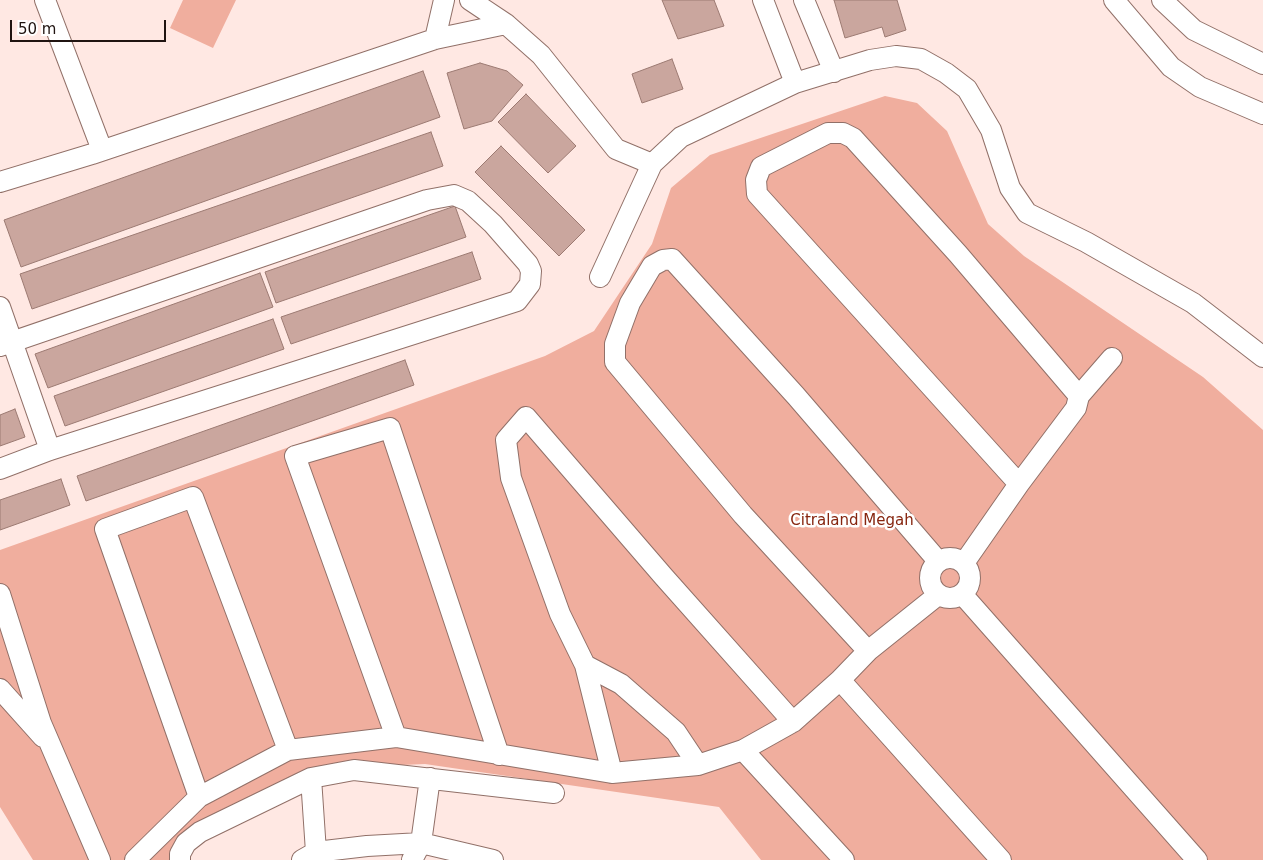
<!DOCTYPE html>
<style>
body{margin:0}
#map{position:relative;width:1263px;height:860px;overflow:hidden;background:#ffe8e3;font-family:"DejaVu Sans",sans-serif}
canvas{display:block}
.scale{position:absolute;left:10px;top:20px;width:156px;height:22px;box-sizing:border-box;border:2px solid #201411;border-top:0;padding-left:6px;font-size:15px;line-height:18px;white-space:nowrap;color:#201411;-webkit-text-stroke:4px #fff;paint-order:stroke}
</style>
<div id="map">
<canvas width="1263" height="860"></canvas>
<div class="scale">50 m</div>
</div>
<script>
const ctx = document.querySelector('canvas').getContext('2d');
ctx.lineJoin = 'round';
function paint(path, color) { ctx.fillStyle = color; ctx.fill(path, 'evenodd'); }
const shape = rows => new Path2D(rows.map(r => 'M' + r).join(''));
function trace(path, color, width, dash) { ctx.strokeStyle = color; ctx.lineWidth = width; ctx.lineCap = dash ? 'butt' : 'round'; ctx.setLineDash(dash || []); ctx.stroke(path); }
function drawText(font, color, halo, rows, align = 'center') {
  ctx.font = font + ' "DejaVu Sans",sans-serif'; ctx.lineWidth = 5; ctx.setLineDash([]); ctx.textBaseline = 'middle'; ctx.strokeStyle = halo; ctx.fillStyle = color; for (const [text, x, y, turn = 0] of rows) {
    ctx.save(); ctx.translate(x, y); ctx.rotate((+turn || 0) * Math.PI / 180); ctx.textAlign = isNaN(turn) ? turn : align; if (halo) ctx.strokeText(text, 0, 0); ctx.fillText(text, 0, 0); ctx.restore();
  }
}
paint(shape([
 [183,0,236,0,213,48,170,28],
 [885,96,917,103,947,131,988,224,1024,256,1203,377,1263,430,1263,860,761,860,719,807,425,764,309,769,174,860,33,860,0,807,0,550,545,356,594,331,652,244,671,188,710,155]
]), '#f0ae9e');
const building = shape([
 [714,0,724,26,678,39,662,0,714,0],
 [834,0,897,0,906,30,885,37,882,27,845,38,834,0],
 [672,59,683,89,642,103,632,74,672,59],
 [480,63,507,71,523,85,492,121,464,129,447,73,480,63],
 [423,71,440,117,21,267,4,220,423,71],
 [526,94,576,146,548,173,498,122,526,94],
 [431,132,443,166,32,309,20,274,431,132],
 [501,146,585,230,559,256,475,172,501,146],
 [455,206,466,237,276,303,265,272,455,206],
 [472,252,481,279,291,344,281,317,472,252],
 [260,273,273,307,48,388,35,354,260,273],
 [273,319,284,349,65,426,54,396,273,319],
 [405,360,414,385,86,501,77,476,405,360],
 [15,409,25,437,0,446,0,415,15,409],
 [61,479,70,505,0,530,0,500,61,479]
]);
paint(building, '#caa69e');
trace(building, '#9c7a72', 1);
const street = shape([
 [45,0,102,150],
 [470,0,506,24,541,55,616,149,652,164],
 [763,0,795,83],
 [804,0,834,72],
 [1114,0,1171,67,1200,87,1263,114],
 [1162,0,1194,30,1263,64],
 [435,39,444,0],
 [0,182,92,154,435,39,506,24],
 [600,277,652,164,681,137,795,83,870,60,896,56,921,59,946,73,967,89,991,130,1010,188,1027,213,1086,242,1193,303,1263,357],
 [0,307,50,450],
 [0,346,427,200,454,195,468,201,493,224,528,264,531,271,530,284,517,301,50,450,0,469],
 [1019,484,757,194,756,180,761,167,828,133,843,133,853,138,958,254,1079,396],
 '930 578a20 20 0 1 1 40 0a20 20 0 1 1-40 0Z',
 [964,563,1019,484,1076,408,1079,396,1112,358],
 [0,594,41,723,100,860],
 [962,594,1197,860],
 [868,651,743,515,615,362,615,344,630,303,652,266,663,260,672,259,796,396,938,561],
 [585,665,621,684,676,732,698,765],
 [840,680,1001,860],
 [0,689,43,737],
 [396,737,295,456,390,428,499,755],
 [743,750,844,860],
 [612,773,585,665,560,614,511,478,506,440,526,417,664,577,793,722],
 [311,778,316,852,314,860],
 [199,797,105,529,193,497,288,750],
 [135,860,199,797,288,750,396,737,612,773,698,765,743,750,793,722,840,680,868,651,938,595],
 [180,860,180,854,186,843,200,832,311,778,354,770,554,793],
 [302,860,316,852,367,846,421,843,493,860],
 [412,860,421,843,430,778]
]);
trace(street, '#917068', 22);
trace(street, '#fff', 20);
drawText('15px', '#86250f', '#fff', [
 ["Citraland Megah",852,521]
]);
</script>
